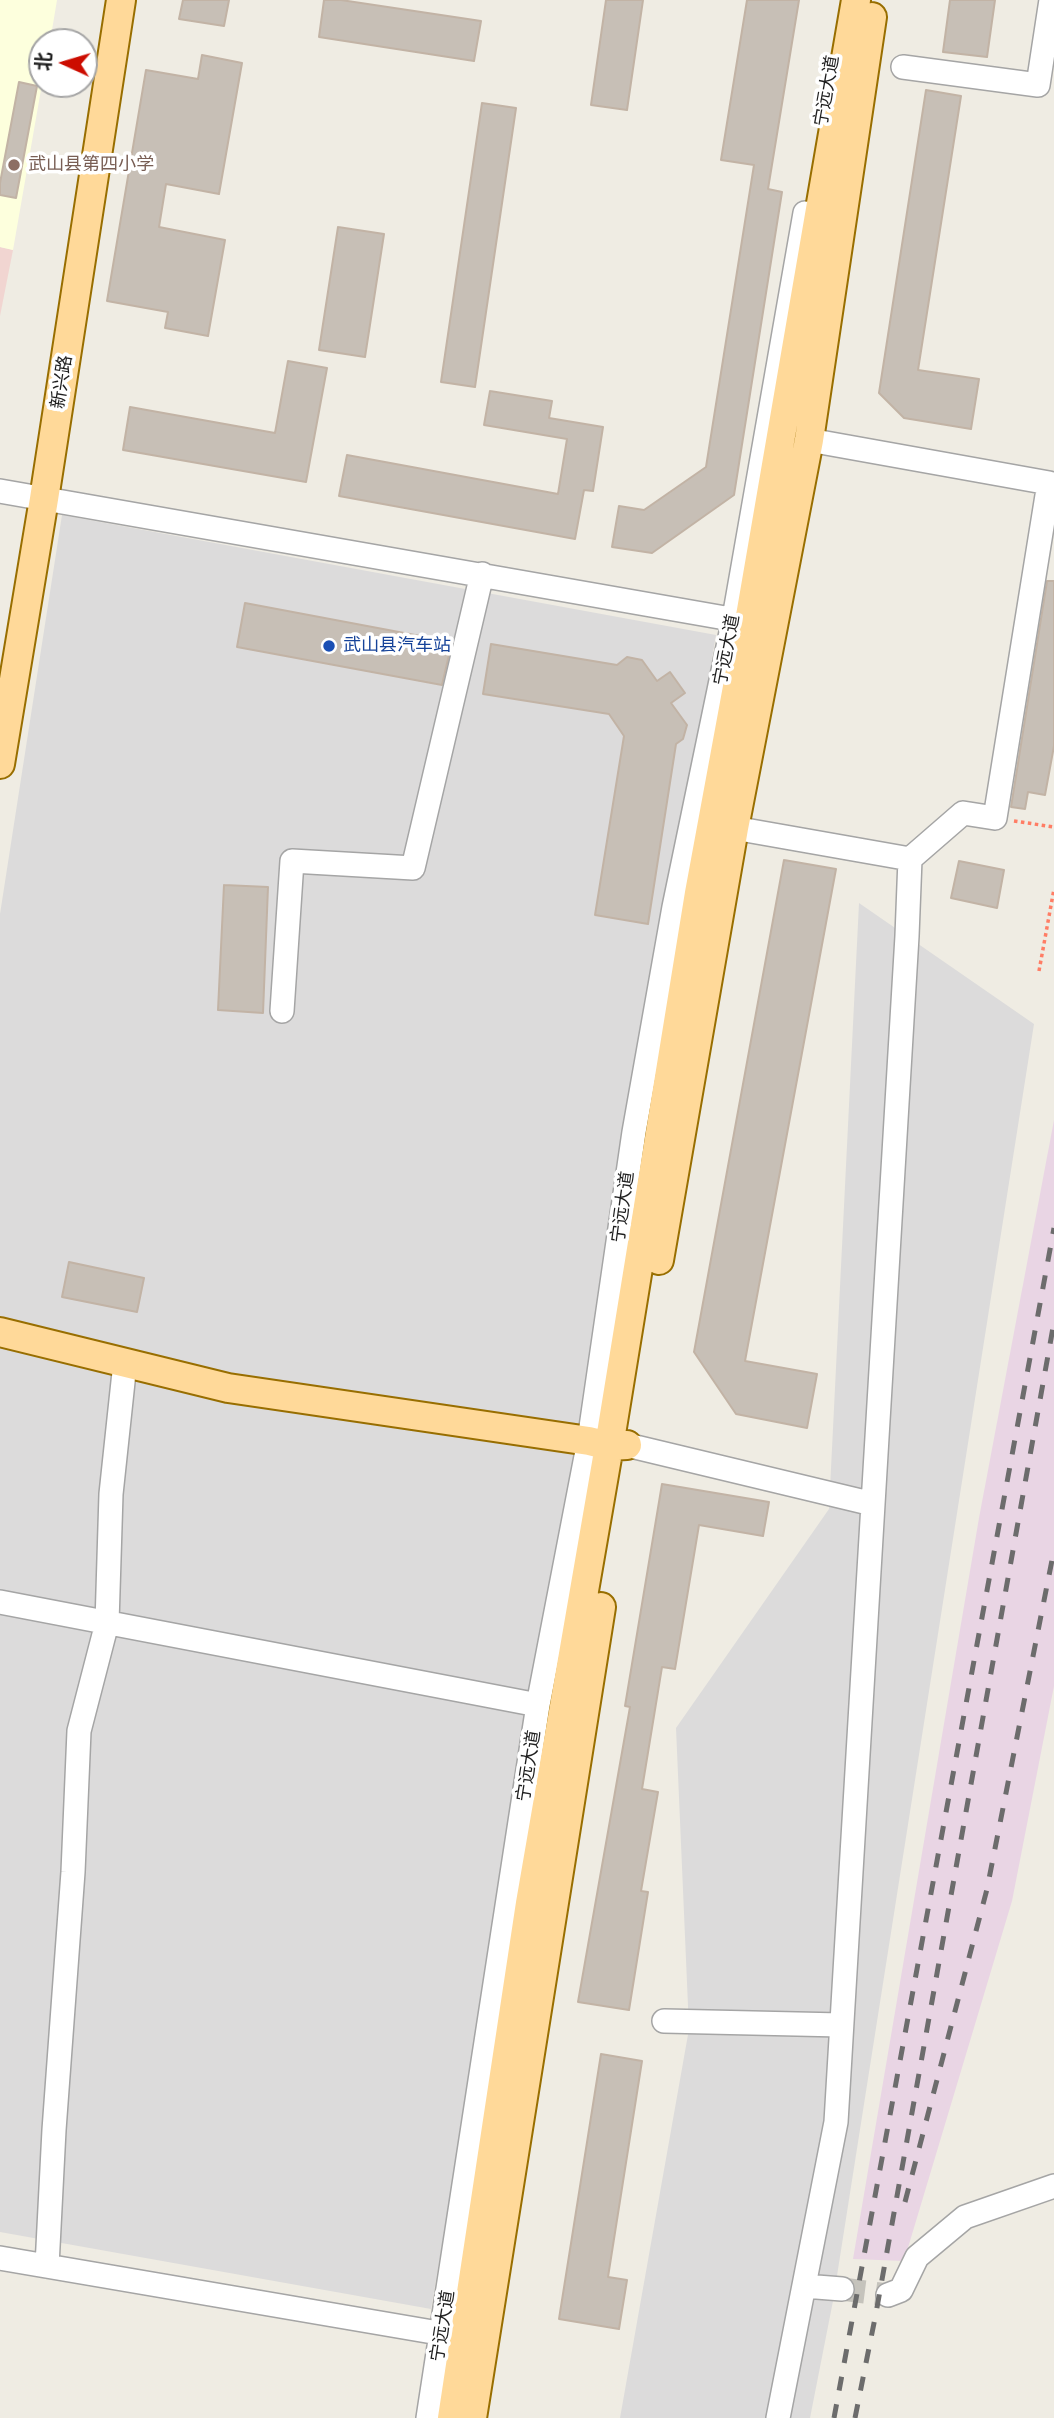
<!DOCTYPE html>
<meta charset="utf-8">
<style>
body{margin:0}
#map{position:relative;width:1054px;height:2418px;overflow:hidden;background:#efece3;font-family:"Work Sans","Noto Sans SC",sans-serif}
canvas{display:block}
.north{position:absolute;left:28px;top:28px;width:70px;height:70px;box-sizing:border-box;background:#fff;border:2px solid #a5a5a5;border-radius:50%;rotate:274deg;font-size:19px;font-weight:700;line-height:28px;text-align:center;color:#1e1e1e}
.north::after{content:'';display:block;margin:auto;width:24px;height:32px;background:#cc0c00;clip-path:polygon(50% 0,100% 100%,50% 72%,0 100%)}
</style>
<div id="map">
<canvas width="1054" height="2418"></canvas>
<div class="north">北</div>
</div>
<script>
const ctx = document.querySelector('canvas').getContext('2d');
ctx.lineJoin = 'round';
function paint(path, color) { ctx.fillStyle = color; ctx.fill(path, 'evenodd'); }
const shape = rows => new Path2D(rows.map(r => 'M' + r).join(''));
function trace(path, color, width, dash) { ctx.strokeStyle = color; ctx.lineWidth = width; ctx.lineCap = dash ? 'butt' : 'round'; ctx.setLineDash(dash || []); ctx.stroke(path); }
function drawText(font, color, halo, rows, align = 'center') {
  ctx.font = font + ' "Work Sans","Noto Sans SC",sans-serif'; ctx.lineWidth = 7; ctx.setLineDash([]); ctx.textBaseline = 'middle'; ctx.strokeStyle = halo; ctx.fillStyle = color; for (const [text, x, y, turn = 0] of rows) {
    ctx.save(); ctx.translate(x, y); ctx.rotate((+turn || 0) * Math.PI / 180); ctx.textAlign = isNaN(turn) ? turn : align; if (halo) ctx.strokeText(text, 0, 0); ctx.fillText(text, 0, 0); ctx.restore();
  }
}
paint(shape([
 [62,515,716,635,431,2309,0,2232,0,914],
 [859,903,1034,1024,833,2301,810,2418,620,2418,689,2029,676,1728,829,1509]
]), '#dcdbdb');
paint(shape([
 [0,247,13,250,0,316]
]), '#f1d5d1');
paint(shape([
 [1054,1120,1054,1686,1012,1901,904,2261,853,2259,979,1518]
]), '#e9d5e4');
paint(shape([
 [0,0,57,0,50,42,42,42,42,84,13,250,0,247]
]), '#fdffdd');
const building = shape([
 [183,0,229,0,224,26,179,19,183,0],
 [324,0,341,0,481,21,474,61,319,37,324,0],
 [606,0,643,0,627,110,591,105,606,0],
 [747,0,799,0,768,189,782,192,734,495,652,553,612,547,619,506,644,510,706,467,754,165,721,160,747,0],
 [950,0,995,0,987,57,943,52,950,0],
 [202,55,242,63,219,194,166,184,159,227,225,240,208,336,165,328,168,312,107,301,146,70,198,79,202,55],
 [19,82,37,86,16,198,0,195,0,183,19,82],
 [926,90,961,96,918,370,979,379,971,429,904,418,879,393,926,90],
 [482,103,516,108,475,387,441,382,482,103],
 [338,227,384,234,365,357,319,350,338,227],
 [288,361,327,368,306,482,123,450,130,407,275,433,288,361],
 [490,391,552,401,549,418,603,427,593,491,584,490,575,539,339,496,347,455,558,494,567,439,484,425,490,391],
 [1047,581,1054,581,1054,746,1045,795,1028,792,1025,809,1011,807,1047,581],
 [245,603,452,642,442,685,237,647,245,603],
 [491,644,617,665,627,657,642,660,657,681,670,672,685,693,671,703,687,725,683,739,676,744,648,924,595,915,624,736,609,714,483,694,491,644],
 [784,860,836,869,745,1361,817,1374,807,1428,736,1414,694,1352,784,860],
 [959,861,1004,870,997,908,951,898,959,861],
 [224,885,268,887,263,1013,218,1010,224,885],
 [69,1262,144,1278,137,1312,62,1297,69,1262],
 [662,1484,769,1502,763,1536,699,1525,675,1669,662,1667,642,1789,658,1792,641,1891,648,1892,629,2010,578,2002,630,1707,625,1706,662,1484],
 [601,2054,642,2061,608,2277,627,2280,619,2329,559,2319,601,2054]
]);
paint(building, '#c7bfb6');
trace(building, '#c2b3a5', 2);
trace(shape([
 [842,2289,888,2295]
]), '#c5c3bc', 23, [23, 11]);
const minor = shape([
 [903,67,1038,85,1051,0],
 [0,491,748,622],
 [734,828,910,859],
 [282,1011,292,861,413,868,482,574],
 [627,1445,873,1504],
 [0,1602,538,1705],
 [664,2021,841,2025],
 [0,2258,456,2336],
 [47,2266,54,2130,73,1872,79,1731,107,1623,111,1494,125,1363],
 [804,2286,842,2289],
 [888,2295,901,2290,917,2257,965,2217,1054,2186],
 [428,2418,538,1705,589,1441,634,1132,674,907,734,618,805,213],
 [778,2418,836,2122,907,936,910,859,963,813,995,818,1049,483,809,440]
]);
const major = shape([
 [0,764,44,499,121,0],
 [659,1260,734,828,809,440,872,17],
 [0,1332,228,1388,589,1441,609,1446,627,1445],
 [452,2418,530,1903,609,1446,699,893,749,622,856,0],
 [472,2418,601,1607]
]);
trace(minor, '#a5a5a5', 26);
trace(major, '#986e00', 32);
trace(shape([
 [1014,821,1054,827],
 [1039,971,1054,889]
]), '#ff7d65', 3.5, [3.5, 3.5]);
trace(minor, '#fff', 23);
trace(major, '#ffd999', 28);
trace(shape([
 [905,2202,987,1889,1054,1550],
 [834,2418,1054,1228],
 [855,2418,876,2313,1054,1322]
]), '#6c6c6c', 5, [14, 14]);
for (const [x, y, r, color] of [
 [14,165,7,"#8d6e63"],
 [329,646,7,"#1a4fb4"]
]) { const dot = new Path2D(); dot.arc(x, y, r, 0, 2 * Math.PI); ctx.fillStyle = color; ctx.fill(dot); trace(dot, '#fff', 2.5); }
drawText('18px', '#1e1e1e', '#fff', [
 ["宁远大道",827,91,-80],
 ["新兴路",62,382,-81],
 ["宁远大道",727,650,-79],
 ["宁远大道",623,1207,-82],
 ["宁远大道",529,1766,-81],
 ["宁远大道",443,2326,-81]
]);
drawText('18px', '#785e54', '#fff', [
 ["武山县第四小学",28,165]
], 'left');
drawText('18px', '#164399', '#fff', [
 ["武山县汽车站",343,646]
], 'left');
</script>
